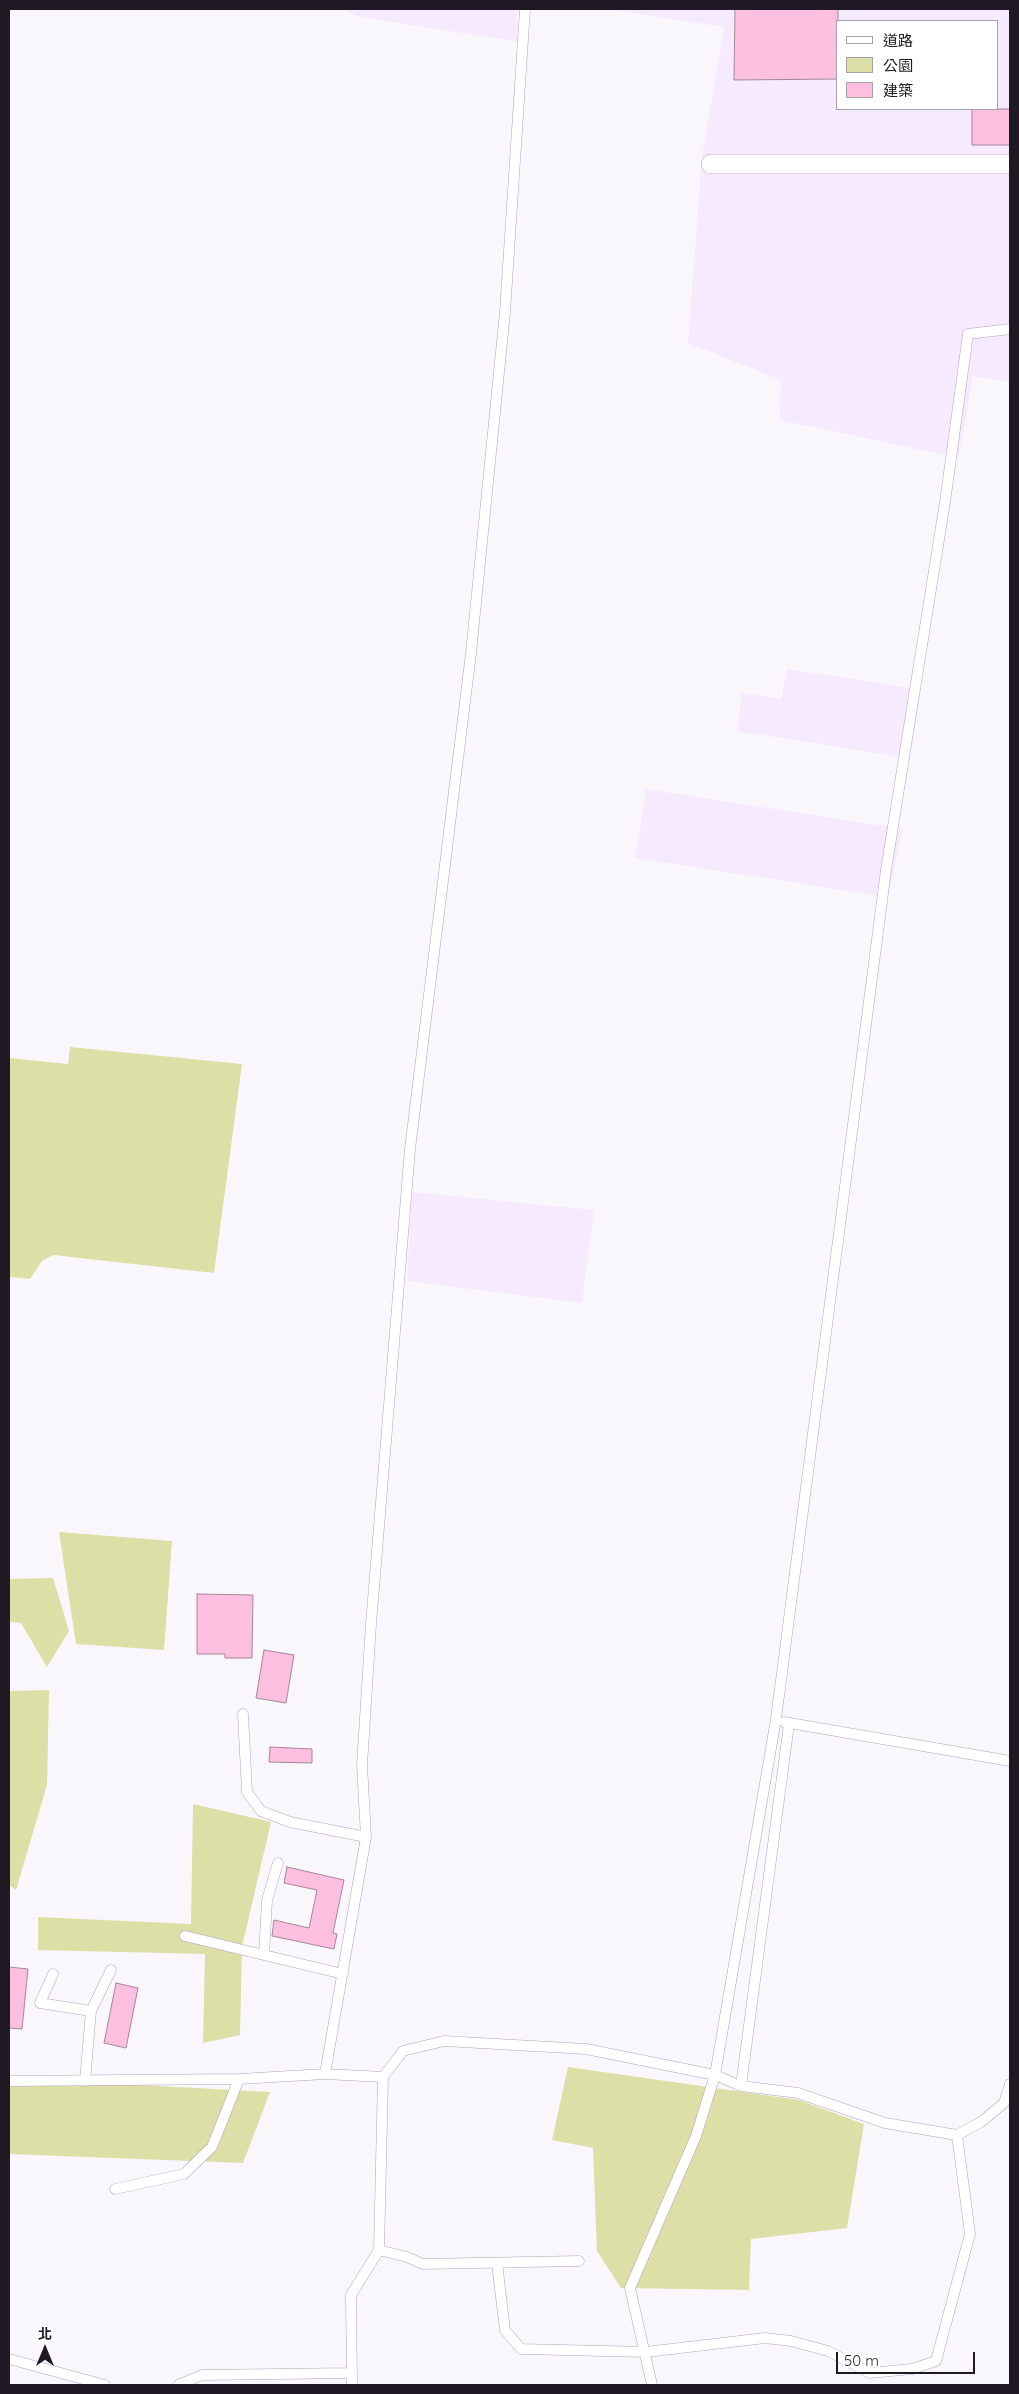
<!DOCTYPE html>
<meta charset="utf-8">
<style>
body{margin:0}
#map{position:relative;width:1019px;height:2394px;overflow:hidden;background:#faf7fc;font-family:Quicksand,"Noto Sans TC",sans-serif}
canvas{display:block}
.frame{position:absolute;inset:0;border:10px solid #1e1922;pointer-events:none}
.legend{position:absolute;left:836px;top:20px;width:162px;height:90px;box-sizing:border-box;background:#fff;border:1px solid #a5a3a7;margin:0;padding:6px 9px;list-style:none;font-size:15px;color:#1e1922}
.legend li{display:flex;align-items:center;gap:10px;height:25px}
.legend b{width:25px;border:1px solid #a5a3a7}
.north{position:absolute;left:20px;top:2324px;width:50px;height:50px;-webkit-text-stroke:4px #fff;paint-order:stroke;rotate:0deg;font-size:14px;font-weight:700;line-height:20px;text-align:center;color:#1e1922}
.north::after{content:'';display:block;margin:auto;width:18px;height:22px;background:#1e1922;clip-path:polygon(50% 0,100% 100%,50% 72%,0 100%)}
.scale{position:absolute;left:836px;top:2352px;width:139px;height:22px;box-sizing:border-box;border:2px solid #1e1922;border-top:0;padding-left:6px;font-size:15px;line-height:18px;white-space:nowrap;color:#1e1922;-webkit-text-stroke:4px #fff;paint-order:stroke}
</style>
<div id="map">
<canvas width="1019" height="2394"></canvas>
<div class="frame"></div>
<ul class="legend">
<li><b style="height:6px;background:#fff"></b>道路</li>
<li><b style="height:14px;background:#dcdfa6"></b>公園</li>
<li><b style="height:14px;background:#fcbfe0"></b>建築</li>
</ul>
<div class="north">北</div>
<div class="scale">50 m</div>
</div>
<script>
const ctx = document.querySelector('canvas').getContext('2d');
ctx.lineJoin = 'round';
function paint(path, color) { ctx.fillStyle = color; ctx.fill(path, 'evenodd'); }
const shape = rows => new Path2D(rows.map(r => 'M' + r).join(''));
function trace(path, color, width, dash) { ctx.strokeStyle = color; ctx.lineWidth = width; ctx.lineCap = dash ? 'butt' : 'round'; ctx.setLineDash(dash || []); ctx.stroke(path); }
paint(shape([
 [344,9,517,9,518,42,356,16],
 [606,9,1010,9,1010,382,973,376,959,458,780,420,781,380,688,343,702,156,724,27],
 [838,21,998,21,998,109,838,109],
 [787,669,912,688,908,758,737,731,742,693,781,699],
 [646,789,903,829,888,897,635,858],
 [412,1192,594,1210,582,1303,407,1281]
]), '#f6eaff');
paint(shape([
 [70,1047,242,1064,214,1273,53,1255,42,1261,30,1279,9,1277,9,1058,68,1064],
 [59,1532,172,1541,164,1650,76,1644],
 [53,1578,69,1631,47,1667,21,1623,9,1622,9,1579],
 [49,1690,47,1785,16,1890,9,1885,9,1691],
 [193,1804,271,1822,242,1947,240,2035,203,2043,205,1954,38,1950,38,1917,191,1924],
 [568,2067,799,2100,864,2124,847,2228,751,2239,749,2290,621,2288,597,2251,593,2148,552,2140],
 [9,2078,270,2092,243,2163,9,2154]
]), '#dcdfa6');
const building = shape([
 [735,9,838,9,838,79,734,80,735,9],
 [972,109,1010,109,1010,145,972,145,972,109],
 [197,1594,253,1595,252,1658,225,1658,225,1654,197,1654,197,1594],
 [264,1650,294,1655,286,1703,256,1698,264,1650],
 [270,1747,312,1749,312,1763,269,1762,270,1747],
 [287,1867,344,1880,333,1933,337,1934,334,1949,272,1936,274,1920,309,1928,317,1890,284,1883,287,1867],
 [9,1967,28,1969,22,2029,9,2028,9,1967],
 [116,1983,138,1988,126,2048,104,2043,116,1983]
]);
paint(building, '#fcbfe0');
trace(building, '#a38796', 1);
const service = shape([
 [243,1714,247,1792,261,1811,290,1822,366,1837],
 [784,1722,1010,1761],
 [185,1936,343,1974],
 [264,1955,267,1900,278,1863],
 [53,1974,40,2003,91,2011],
 [325,2074,366,1837,362,1765,371,1624,410,1149,471,653,505,312,525,9],
 [9,2081,239,2079,325,2074,383,2077,403,2051,444,2041,586,2049,715,2075,741,2086,798,2093,885,2123,957,2135],
 [85,2081,91,2011,111,1970],
 [741,2086,789,1724],
 [115,2189,184,2174,212,2147,239,2079],
 [379,2250,407,2257,423,2264,579,2261],
 [497,2263,505,2330,521,2349,646,2352,765,2338,791,2341,828,2351,870,2373,912,2369,936,2361,970,2234,957,2135,981,2122,1004,2103,1010,2084],
 [9,2359,105,2385],
 [178,2385,202,2375,352,2373],
 [352,2385,351,2295,379,2250,383,2077],
 [652,2385,630,2288,696,2136,715,2075,776,1719,886,870,945,502,968,334,1010,329]
]);
const minor = shape([
 [711,164,1010,164]
]);
trace(service, '#b1a2bc', 11);
trace(minor, '#b1a2bc', 20);
trace(service, '#fff', 10);
trace(minor, '#fff', 19);
</script>
